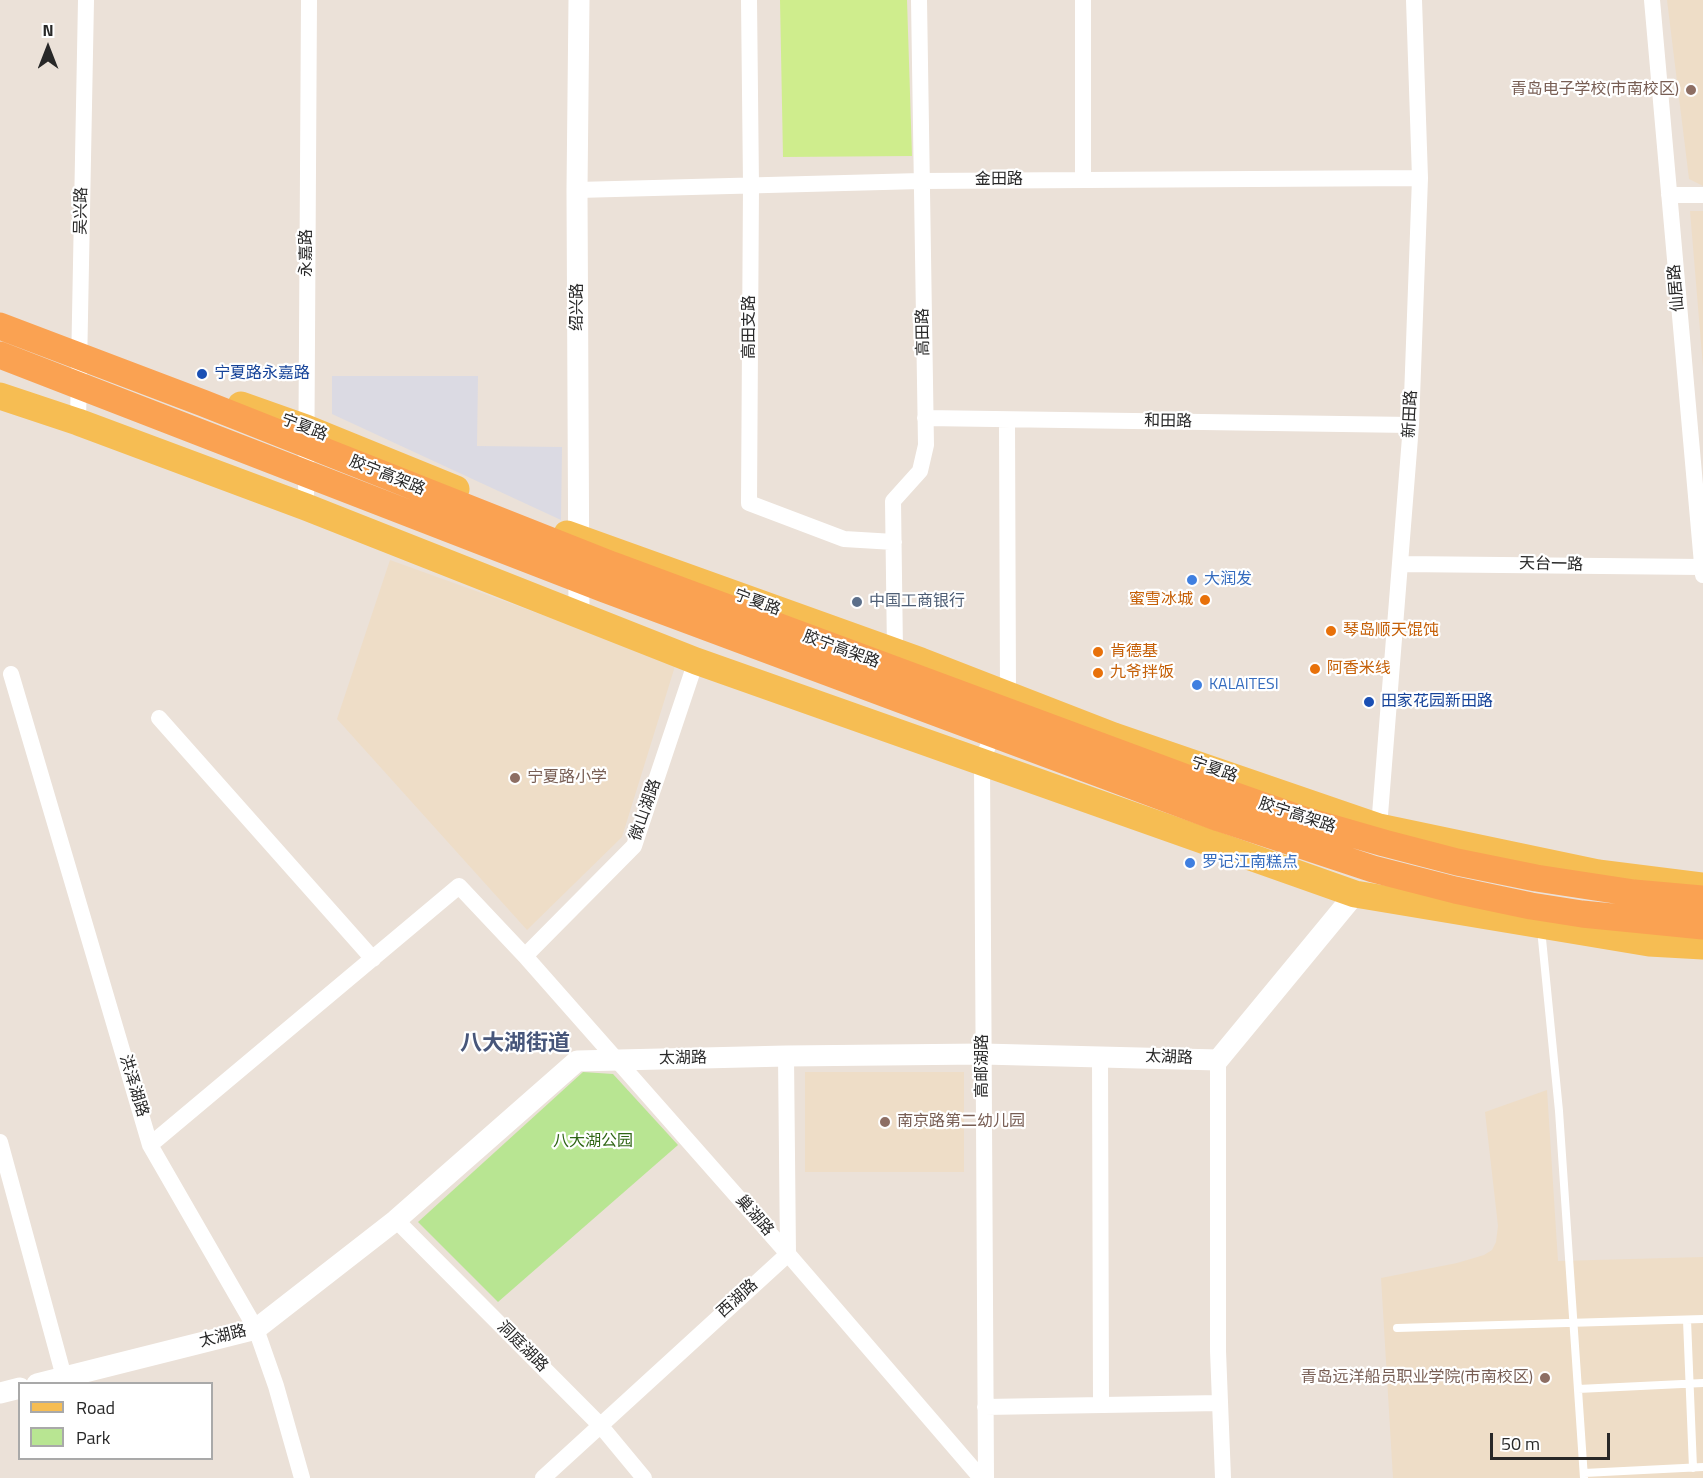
<!DOCTYPE html>
<meta charset="utf-8">
<style>
body{margin:0}
#map{position:relative;width:1703px;height:1478px;overflow:hidden;background:#ebe1d8;font-family:"Titillium Web",sans-serif}
canvas{display:block}
.legend{position:absolute;left:18px;top:1382px;width:195px;height:78px;box-sizing:border-box;background:#fff;border:2px solid #a9a9a9;margin:0;padding:8px 10px;list-style:none;font-size:18px;color:#282828}
.legend li{display:flex;align-items:center;gap:12px;height:30px}
.legend b{width:30px;border:2px solid #a9a9a9}
.north{position:absolute;left:18px;top:18px;width:60px;height:60px;-webkit-text-stroke:4px #fff;paint-order:stroke;rotate:0deg;font-size:16px;font-weight:700;line-height:24px;text-align:center;color:#282828}
.north::after{content:'';display:block;margin:auto;width:21px;height:27px;background:#282828;clip-path:polygon(50% 0,100% 100%,50% 72%,0 100%)}
.scale{position:absolute;left:1490px;top:1433px;width:120px;height:27px;box-sizing:border-box;border:3px solid #282828;border-top:0;padding-left:8px;font-size:18px;line-height:21px;white-space:nowrap;color:#282828;-webkit-text-stroke:4px #fff;paint-order:stroke}
</style>
<div id="map">
<canvas width="1703" height="1478"></canvas>
<ul class="legend">
<li><b style="height:8px;background:#f6bd53"></b>Road</li>
<li><b style="height:16px;background:#b8e592"></b>Park</li>
</ul>
<div class="north">N</div>
<div class="scale">50 m</div>
</div>
<script>
const ctx = document.querySelector('canvas').getContext('2d');
ctx.lineJoin = 'round';
function paint(path, color) { ctx.fillStyle = color; ctx.fill(path, 'evenodd'); }
const shape = rows => new Path2D(rows.map(r => 'M' + r).join(''));
function trace(path, color, width, dash) { ctx.strokeStyle = color; ctx.lineWidth = width; ctx.lineCap = dash ? 'butt' : 'round'; ctx.setLineDash(dash || []); ctx.stroke(path); }
function drawText(font, color, halo, rows, align = 'center') {
  ctx.font = font + ' "Titillium Web","Noto Sans SC",sans-serif'; ctx.lineWidth = 4.5; ctx.setLineDash([]); ctx.textBaseline = 'middle'; ctx.strokeStyle = halo; ctx.fillStyle = color; for (const [text, x, y, turn = 0] of rows) {
    ctx.save(); ctx.translate(x, y); ctx.rotate((+turn || 0) * Math.PI / 180); ctx.textAlign = isNaN(turn) ? turn : align; if (halo) ctx.strokeText(text, 0, 0); ctx.fillText(text, 0, 0); ctx.restore();
  }
}
paint(shape([
 [332,376,478,376,477,446,562,447,561,520,332,414]
]), '#dbdae3');
paint(shape([
 [1667,0,1703,0,1703,186,1689,179],
 [1690,211,1703,211,1703,367],
 [390,560,676,663,622,837,527,930,337,719],
 [805,1072,964,1072,964,1172,805,1172],
 [1547,1090,1558,1261,1703,1257,1703,1478,1393,1478,1381,1278,1457,1263,1484,1255,1492,1250,1496,1242,1498,1226,1485,1112]
]), '#eeddc7');
paint(shape([
 [583,1072,613,1074,678,1145,498,1302,418,1222]
]), '#b8e592');
paint(shape([
 [780,0,907,0,912,156,783,157]
]), '#cfed8d');
trace(shape([
 [1541,929,1559,1111,1584,1478],
 [1687,1320,1693,1468],
 [1397,1328,1703,1319],
 [1578,1389,1703,1383],
 [1584,1473,1703,1467]
]), '#fff', 8);
trace(shape([
 [749,0,751,185,749,503,844,539,894,542],
 [1083,0,1083,180],
 [1652,0,1703,575],
 [577,190,921,181,1420,178],
 [1669,195,1703,195],
 [925,418,1411,425],
 [78,422,86,0],
 [306,507,309,0],
 [1401,564,1702,567],
 [895,652,893,501,920,471,926,445,919,0],
 [11,674,150,1145,256,1329,276,1386,302,1478],
 [1006,700,1008,694,1007,420],
 [159,718,373,959],
 [1377,834,1379,827,1411,425,1420,178,1414,0],
 [525,956,634,846,696,661],
 [1100,1056,1101,1404],
 [1218,1060,1218,1351,1223,1478],
 [0,1142,64,1377],
 [150,1145,459,886,525,956,788,1254,981,1478],
 [396,1220,600,1425,644,1478],
 [985,1407,1220,1403],
 [543,1478,788,1254,786,1056],
 [986,1478,982,762,995,727]
]), '#fff', 16);
trace(shape([
 [579,615,577,190,579,0],
 [37,1384,256,1329,396,1220,577,1061,786,1056,983,1054,1218,1060,1355,894],
 [0,1393,20,1388]
]), '#fff', 21);
trace(shape([
 [0,396,78,422,306,507,696,661,1355,894,1649,943,1703,946],
 [241,405,306,428,456,489],
 [567,534,921,661,1114,736,1379,827,1598,873,1703,886]
]), '#f6bd53', 27);
trace(shape([
 [0,326,203,403,612,565,1227,793,1304,820,1384,843,1457,862,1536,878,1634,893,1703,899],
 [0,355,604,589,1219,818,1373,869,1455,890,1531,906,1582,914,1703,926]
]), '#faa252', 27);
for (const [x, y, r, color] of [
 [1691,90,6,"#8d6e63"],
 [202,374,6,"#1a4fb4"],
 [1192,580,6,"#3f7fe0"],
 [1205,600,6,"#e8710a"],
 [857,602,6,"#5c6f8a"],
 [1331,631,6,"#e8710a"],
 [1098,652,6,"#e8710a"],
 [1315,669,6,"#e8710a"],
 [1098,673,6,"#e8710a"],
 [1197,685,6,"#3f7fe0"],
 [1369,702,6,"#1a4fb4"],
 [515,778,6,"#8d6e63"],
 [1190,863,6,"#3f7fe0"],
 [885,1122,6,"#8d6e63"],
 [1545,1378,6,"#8d6e63"]
]) { const dot = new Path2D(); dot.arc(x, y, r, 0, 2 * Math.PI); ctx.fillStyle = color; ctx.fill(dot); trace(dot, '#fff', 2); }
drawText('16px', '#785e54', '#fff', [
 ["青岛电子学校(市南校区)",1679,90],
 ["宁夏路小学",527,778,"left"],
 ["南京路第二幼儿园",897,1122,"left"],
 ["青岛远洋船员职业学院(市南校区)",1533,1378]
], 'right');
drawText('16px', '#282828', '#fff', [
 ["金田路",999,180],
 ["吴兴路",82,211,-89],
 ["永嘉路",307,253,-90],
 ["仙居路",1677,288,-95],
 ["绍兴路",578,307,-90],
 ["高田支路",750,327,-90],
 ["高田路",924,332,-91],
 ["新田路",1411,414,-87],
 ["和田路",1168,422,1],
 ["宁夏路",304,428,21],
 ["胶宁高架路",387,476,22],
 ["天台一路",1551,565,1],
 ["宁夏路",757,603,20],
 ["胶宁高架路",841,650,20],
 ["宁夏路",1214,770,19],
 ["微山湖路",646,810,-71],
 ["胶宁高架路",1297,816,18],
 ["太湖路",1169,1058,2],
 ["太湖路",683,1059,-1],
 ["高邮湖路",983,1066,-90],
 ["洪泽湖路",133,1086,73],
 ["巢湖路",754,1216,49],
 ["西湖路",738,1299,-42],
 ["太湖路",223,1337,-14],
 ["洞庭湖路",522,1347,45]
]);
drawText('16px', '#164399', '#fff', [
 ["宁夏路永嘉路",214,374],
 ["田家花园新田路",1381,702]
], 'left');
drawText('16px', '#366cbe', '#fff', [
 ["大润发",1204,580],
 ["KALAITESI",1209,685],
 ["罗记江南糕点",1202,863]
], 'left');
drawText('16px', '#c56008', '#fff', [
 ["蜜雪冰城",1193,600,"right"],
 ["琴岛顺天馄饨",1343,631],
 ["肯德基",1110,652],
 ["阿香米线",1327,669],
 ["九爷拌饭",1110,673]
], 'left');
drawText('16px', '#4e5e75', '#fff', [
 ["中国工商银行",869,602]
], 'left');
drawText('16px', '#306616', '#fff', [
 ["八大湖公园",593,1142]
]);
drawText('bold 22px', '#47567a', '#fff', [
 ["八大湖街道",515,1045]
]);
</script>
